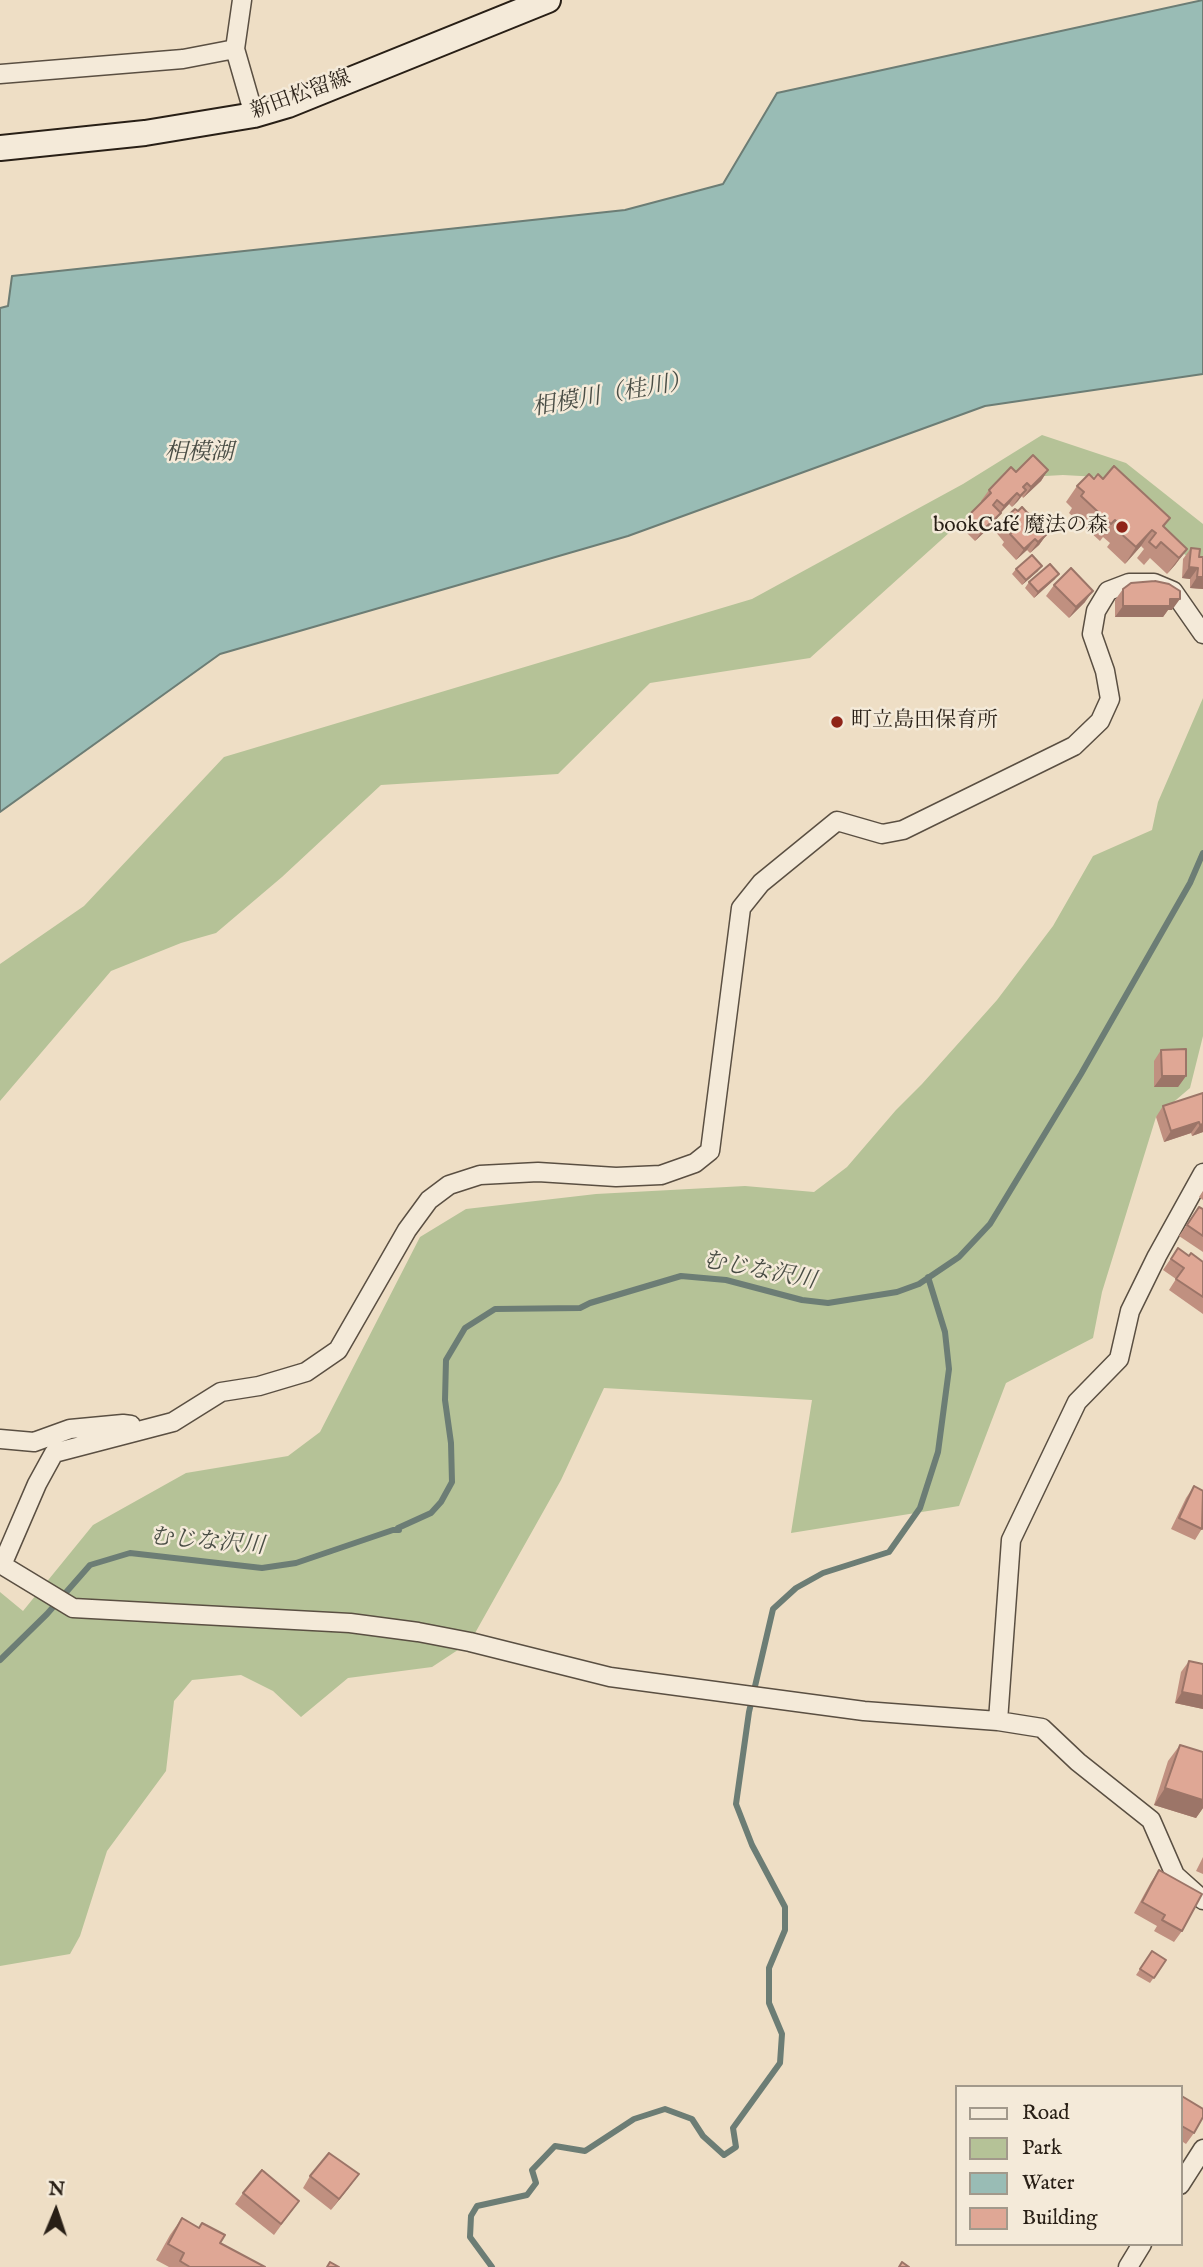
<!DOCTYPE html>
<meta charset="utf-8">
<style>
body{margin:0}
#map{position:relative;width:1203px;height:2267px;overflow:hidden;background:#eedec5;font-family:"IM FELL English",serif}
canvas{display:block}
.legend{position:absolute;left:955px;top:2085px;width:228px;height:161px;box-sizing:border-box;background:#f4ead9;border:2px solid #a2998b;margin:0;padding:9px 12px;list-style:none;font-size:21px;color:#281f16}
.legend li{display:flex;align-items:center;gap:14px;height:35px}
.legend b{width:35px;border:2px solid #a2998b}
.north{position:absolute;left:21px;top:2176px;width:70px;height:70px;-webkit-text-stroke:5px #f4ead9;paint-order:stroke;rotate:2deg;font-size:19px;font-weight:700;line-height:28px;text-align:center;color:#281f16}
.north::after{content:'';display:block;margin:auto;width:24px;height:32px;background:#281f16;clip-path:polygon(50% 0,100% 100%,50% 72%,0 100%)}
</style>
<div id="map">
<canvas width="1203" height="2267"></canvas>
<ul class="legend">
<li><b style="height:9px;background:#f4ead9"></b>Road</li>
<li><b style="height:19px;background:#b5c297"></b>Park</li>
<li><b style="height:19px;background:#99bcb5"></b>Water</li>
<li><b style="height:19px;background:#dfa795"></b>Building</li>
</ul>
<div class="north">N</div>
</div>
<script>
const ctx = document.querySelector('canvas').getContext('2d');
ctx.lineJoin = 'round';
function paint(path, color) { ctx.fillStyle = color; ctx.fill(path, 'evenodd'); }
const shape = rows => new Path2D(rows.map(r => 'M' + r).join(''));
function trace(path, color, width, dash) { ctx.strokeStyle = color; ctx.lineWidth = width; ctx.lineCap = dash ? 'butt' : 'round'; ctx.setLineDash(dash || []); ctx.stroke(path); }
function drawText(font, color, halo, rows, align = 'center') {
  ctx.font = font + ' "IM FELL English","Noto Serif JP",serif'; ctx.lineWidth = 5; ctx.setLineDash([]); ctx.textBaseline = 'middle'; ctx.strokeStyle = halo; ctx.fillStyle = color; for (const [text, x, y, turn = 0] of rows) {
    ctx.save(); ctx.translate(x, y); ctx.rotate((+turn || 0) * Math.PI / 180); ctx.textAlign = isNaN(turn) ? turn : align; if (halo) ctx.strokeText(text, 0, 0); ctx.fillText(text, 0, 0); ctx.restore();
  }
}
paint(shape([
 [1042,435,1126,463,1203,524,1203,582,1192,561,1099,477,1063,475,1010,478,810,658,650,683,558,774,381,785,282,877,216,933,181,943,111,971,0,1101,0,964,84,906,224,757,752,599,963,484],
 [1203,698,1203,1036,1190,1088,1156,1117,1102,1292,1093,1338,1006,1383,959,1506,791,1533,812,1400,604,1388,561,1480,470,1642,432,1667,348,1678,301,1717,273,1691,241,1675,192,1680,174,1701,166,1771,107,1851,80,1936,70,1954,0,1966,0,1592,23,1611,93,1525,186,1473,288,1456,320,1432,420,1237,466,1209,596,1194,745,1186,814,1192,847,1167,896,1110,922,1084,997,1000,1053,926,1093,856,1152,830,1158,802]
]), '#b5c297');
const water = shape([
 [1203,0,1203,374,985,406,628,536,220,654,0,812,0,308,8,306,12,276,625,210,723,184,777,93,1203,0]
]);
paint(water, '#99bcb5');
trace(water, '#6c7d75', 2);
trace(shape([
 [0,1660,47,1614,90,1565,130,1553,262,1568,296,1563,393,1530,399,1530,398,1528,431,1513,441,1502,452,1482,451,1443,445,1400,446,1360,465,1328,495,1309,580,1308,590,1303,681,1276,726,1280,802,1300,828,1303,897,1292,919,1284,959,1257,990,1224,1081,1074,1190,883,1203,853],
 [492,2267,470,2237,471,2216,477,2206,527,2195,536,2183,532,2170,555,2146,585,2151,634,2119,665,2109,692,2119,703,2136,724,2155,736,2147,733,2128,780,2063,782,2034,769,2003,769,1968,785,1930,785,1907,752,1845,736,1804,749,1712,773,1609,796,1588,823,1573,889,1552,920,1508,938,1452,949,1369,945,1332,928,1277]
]), '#6c7d75', 6);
const street = shape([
 [242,0,235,49,254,115],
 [0,74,183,59,235,49],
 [1203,634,1173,591,1154,583,1129,583,1108,591,1096,611,1092,634,1105,671,1110,699,1100,721,1074,746,903,830,882,834,837,821,761,883,741,908,710,1151,695,1163,661,1175,616,1177,538,1172,480,1175,449,1185,429,1200,407,1230,338,1350,306,1372,259,1386,221,1392,173,1422,54,1453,37,1484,2,1565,73,1608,350,1623,418,1632,470,1642,610,1677,864,1711,998,1721,1042,1728,1078,1762,1151,1820,1175,1875,1203,1900],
 [0,1439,34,1442,70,1429,123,1424,131,1425],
 [998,1721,1011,1540,1077,1402,1119,1359,1130,1311,1157,1256,1203,1173],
 [1180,2185,1203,2149],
 [1128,2267,1142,2244]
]);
const secondary = shape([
 [0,148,145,133,254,115,288,105,548,0]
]);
trace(street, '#5a4f42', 21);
trace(secondary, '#281f16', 28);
trace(street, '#f4ead9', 18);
trace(secondary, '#f4ead9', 24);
paint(shape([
 [1048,470,1041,481,1023,498,1022,496,1012,507,1009,504,1001,513,993,524,975,541,961,527,968,516,982,502,981,501,989,490,1016,472],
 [1094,479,1103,479,1170,518,1164,527,1187,549,1175,565,1167,574,1150,558,1144,565,1137,558,1144,549,1141,546,1125,564,1107,547,1110,543,1103,537,1100,541,1069,513,1072,508,1066,502,1077,486],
 [1003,520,1047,534,1039,545,1030,553,1027,550,1016,560,1002,545,1004,542,995,531],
 [1191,548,1199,557,1203,557,1203,589,1190,588,1190,579,1182,578,1183,559],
 [1016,569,1038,571,1022,585,1012,574],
 [1055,579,1034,598,1025,588,1029,582],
 [1054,585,1085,602,1069,618,1046,596],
 [1123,589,1172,610,1168,610,1163,617,1115,617,1115,600],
 [1161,1050,1186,1076,1178,1087,1154,1087,1154,1061],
 [1203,1093,1203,1132,1192,1136,1191,1133,1164,1142,1156,1117,1163,1106],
 [1203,1191,1203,1200,1199,1197],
 [1199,1207,1203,1209,1203,1252,1179,1236],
 [1178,1248,1189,1256,1203,1262,1203,1314,1169,1290,1176,1279,1163,1270],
 [1194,1486,1203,1527,1195,1540,1171,1529,1186,1498],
 [1189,1661,1203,1709,1175,1703,1181,1672],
 [1180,1745,1203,1752,1203,1808,1196,1818,1154,1805,1168,1761],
 [1203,1857,1203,1874,1196,1871],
 [1159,1870,1182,1931,1174,1942,1154,1931,1157,1926,1134,1913,1151,1882],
 [1152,1951,1166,1960,1150,1983,1136,1975],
 [1180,2095,1194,2133,1186,2144,1180,2140],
 [310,2176,351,2185,331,2210,303,2188],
 [243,2193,299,2201,274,2235,235,2204],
 [182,2218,220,2243,265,2267,169,2267,156,2260,170,2235]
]), '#c09080');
paint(shape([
 [1048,470,1041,481,1023,498,1031,487],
 [1026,490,1018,501,1012,507,1020,496],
 [1017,493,1009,504,998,515,1001,513,993,524,975,541,983,530,996,517,1004,506],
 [1152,530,1141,546,1125,564,1136,547],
 [1047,534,1039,545,1030,553,1038,542],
 [1035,539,1027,550,1016,560,1024,549],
 [1187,549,1175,565,1167,574,1179,558],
 [1042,566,1038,571,1022,585,1026,580],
 [1189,567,1198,568,1190,579,1182,578],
 [1059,574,1055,579,1034,598,1038,592],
 [1197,577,1203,577,1203,589,1190,588],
 [1093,591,1085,602,1069,618,1076,607],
 [1170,599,1180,599,1172,610,1168,610,1163,617,1115,617,1123,606],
 [1162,1076,1186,1076,1178,1087,1154,1087],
 [1199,1122,1191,1133,1164,1142,1171,1131],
 [1203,1124,1203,1132,1192,1136,1200,1125],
 [1182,1692,1203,1696,1203,1709,1175,1703],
 [1165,1788,1203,1800,1203,1808,1196,1818,1154,1805],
 [359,2174,351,2185,331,2210,339,2199]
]), '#9c7568');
const building = shape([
 [1033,455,1048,470,1031,487,1027,483,1023,487,1026,490,1020,496,1017,493,1004,506,997,500,993,505,1001,513,983,530,968,516,991,493,989,490,1011,467,1016,472,1033,455],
 [1114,466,1170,518,1163,526,1187,549,1179,558,1161,542,1156,548,1149,542,1156,533,1152,530,1136,547,1118,531,1122,527,1115,520,1111,524,1081,496,1084,492,1077,486,1089,474,1094,479,1098,474,1103,479,1114,466],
 [1022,507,1047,534,1038,542,1035,539,1024,549,1010,534,1013,531,1003,520,1015,509,1018,511,1022,507],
 [1191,548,1200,549,1199,557,1203,557,1203,577,1197,577,1198,568,1189,567,1191,548],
 [1032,555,1042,566,1026,580,1016,569,1032,555],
 [1050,564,1059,574,1038,592,1029,582,1050,564],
 [1071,568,1093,591,1076,607,1054,585,1071,568],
 [1155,581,1169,584,1180,591,1180,599,1170,599,1170,606,1123,606,1123,589,1131,583,1155,581],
 [1186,1049,1186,1076,1162,1076,1161,1050,1186,1049],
 [1203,1093,1203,1124,1200,1125,1199,1122,1171,1131,1163,1106,1203,1093],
 [1199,1207,1203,1209,1203,1236,1187,1225,1199,1207],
 [1178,1248,1189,1256,1191,1253,1203,1262,1203,1297,1176,1279,1184,1268,1171,1259,1178,1248],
 [1194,1486,1203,1491,1202,1529,1179,1518,1194,1486],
 [1189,1661,1203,1664,1203,1696,1182,1692,1189,1661],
 [1180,1745,1203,1752,1203,1800,1165,1788,1180,1745],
 [1159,1870,1202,1894,1182,1931,1162,1920,1165,1915,1142,1902,1159,1870],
 [1152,1951,1166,1960,1154,1978,1140,1969,1152,1951],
 [1180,2095,1203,2109,1203,2117,1194,2133,1180,2125,1180,2095],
 [329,2153,359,2174,339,2199,310,2176,329,2153],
 [262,2170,299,2201,281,2224,243,2193,262,2170],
 [182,2218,199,2228,202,2223,225,2235,220,2243,265,2267,190,2267,180,2261,184,2253,168,2244,182,2218],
 [330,2262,339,2267,327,2267,330,2262],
 [902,2262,909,2267,899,2267,902,2262]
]);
paint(building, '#dfa795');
trace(building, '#9c7568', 2);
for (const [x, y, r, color] of [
 [1122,527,7,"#8f2418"],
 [837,722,7,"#8f2418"]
]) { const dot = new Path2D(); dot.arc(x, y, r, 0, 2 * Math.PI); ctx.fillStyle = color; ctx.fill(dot); trace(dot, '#f4ead9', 2.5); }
drawText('21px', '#281f16', '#f4ead9', [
 ["新田松留線",301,96,-20]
]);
drawText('21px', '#281f16', '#f4ead9', [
 ["bookCafé 魔法の森",1108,527],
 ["町立島田保育所",851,722,"left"]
], 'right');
drawText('italic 23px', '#4a4e46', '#f4ead9', [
 ["相模川（桂川）",612,396,-10],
 ["相模湖",199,454],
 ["むじな沢川",759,1272,11],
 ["むじな沢川",207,1543,5]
]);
</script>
